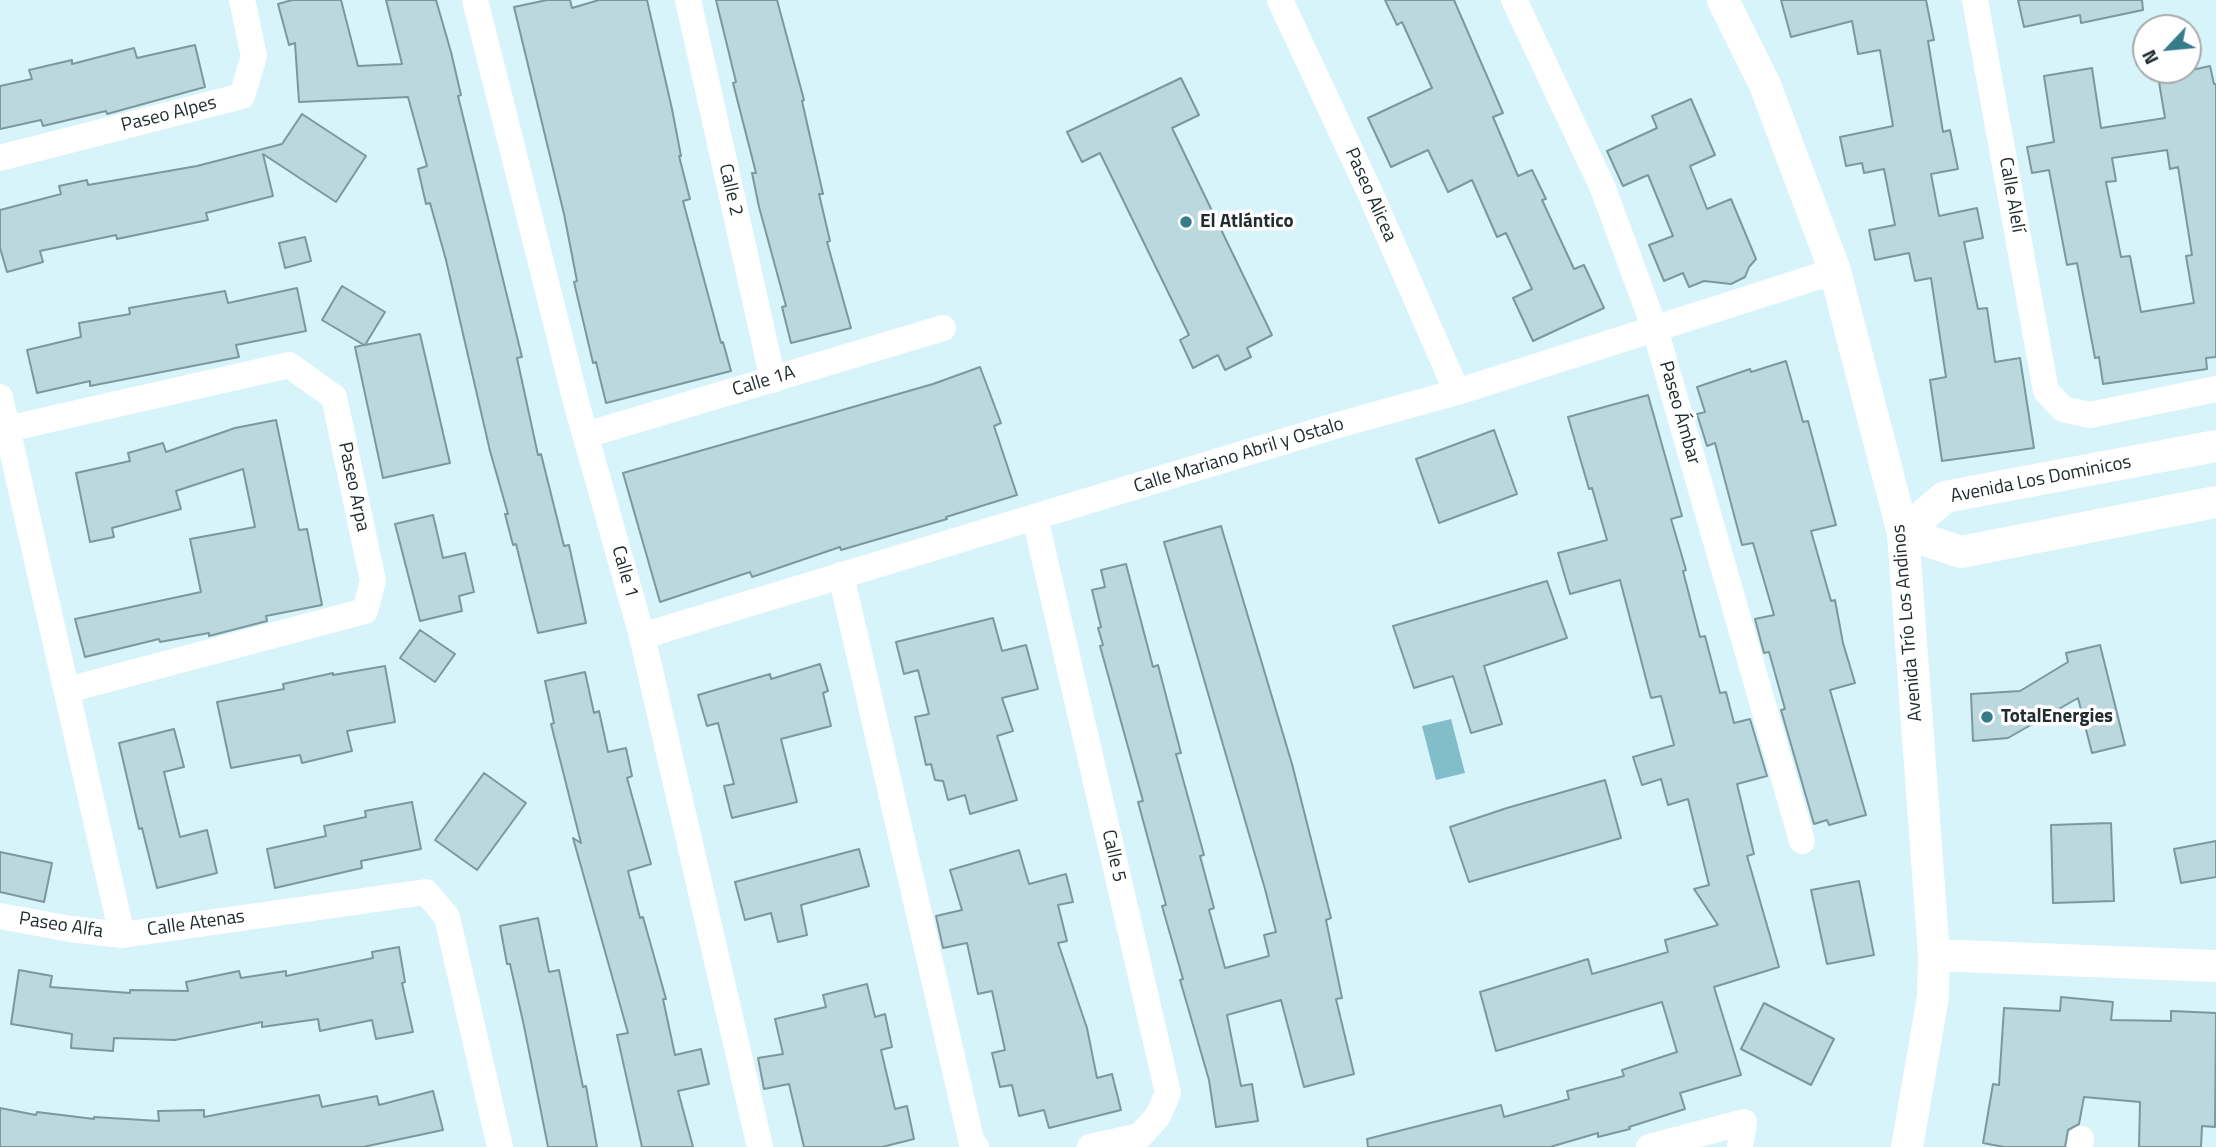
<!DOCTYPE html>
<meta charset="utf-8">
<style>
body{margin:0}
#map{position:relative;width:2216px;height:1147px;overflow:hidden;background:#d7f4fa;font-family:"Titillium Web",sans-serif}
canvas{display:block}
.north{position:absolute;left:2132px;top:14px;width:70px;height:70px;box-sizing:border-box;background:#fff;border:2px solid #a7abac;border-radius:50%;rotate:244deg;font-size:19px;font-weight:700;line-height:28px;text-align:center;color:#222d2f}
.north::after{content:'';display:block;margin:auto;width:24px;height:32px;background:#377d89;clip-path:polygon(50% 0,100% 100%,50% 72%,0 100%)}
</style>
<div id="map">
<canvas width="2216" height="1147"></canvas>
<div class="north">N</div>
</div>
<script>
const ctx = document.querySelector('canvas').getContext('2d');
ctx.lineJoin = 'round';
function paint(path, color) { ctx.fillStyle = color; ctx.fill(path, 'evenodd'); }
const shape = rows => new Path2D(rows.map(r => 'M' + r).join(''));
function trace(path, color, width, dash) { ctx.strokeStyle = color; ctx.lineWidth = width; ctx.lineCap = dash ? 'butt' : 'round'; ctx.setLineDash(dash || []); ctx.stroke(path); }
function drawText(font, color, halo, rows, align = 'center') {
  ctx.font = font + ' "Titillium Web",sans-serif'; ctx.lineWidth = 7; ctx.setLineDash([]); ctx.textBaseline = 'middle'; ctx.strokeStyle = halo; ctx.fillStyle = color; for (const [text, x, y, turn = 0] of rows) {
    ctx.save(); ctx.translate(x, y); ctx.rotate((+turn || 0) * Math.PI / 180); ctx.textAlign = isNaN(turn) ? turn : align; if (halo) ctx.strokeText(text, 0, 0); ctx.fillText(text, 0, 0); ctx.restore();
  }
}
paint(shape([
 [1451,719,1465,773,1436,780,1422,726]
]), '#81beca');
const building = shape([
 [292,0,341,0,358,66,402,64,386,0,436,0,451,52,461,95,458,96,522,357,517,358,538,455,541,454,564,546,569,545,586,623,538,633,516,544,513,545,505,514,508,514,490,451,446,260,430,203,426,204,418,169,427,166,408,97,299,102,295,43,289,45,278,4,292,0],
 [547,0,570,0,572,8,599,0,647,0,672,109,681,156,679,156,690,199,683,201,721,343,723,342,731,371,606,403,596,362,593,363,574,282,577,281,564,214,514,7,547,0],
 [716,0,777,0,804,100,802,101,823,194,819,194,830,241,827,242,851,328,791,343,782,307,786,306,759,207,752,173,756,173,733,83,736,82,716,0],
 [1385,0,1454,0,1503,113,1493,117,1518,176,1532,170,1546,199,1542,200,1574,269,1584,265,1604,308,1533,341,1513,298,1532,289,1506,233,1497,237,1472,180,1448,192,1428,150,1391,167,1368,118,1432,88,1402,22,1397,25,1385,0],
 [1781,0,1926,0,1934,40,1928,41,1943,132,1950,130,1958,169,1931,174,1939,216,1977,208,1983,238,1964,242,1978,309,1987,308,1995,362,2020,358,2034,448,1942,461,1930,380,1946,377,1931,278,1915,281,1909,253,1875,260,1869,230,1895,225,1884,169,1864,173,1862,163,1846,166,1840,137,1893,126,1880,50,1858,54,1852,21,1791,37,1781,0],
 [2018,0,2142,0,2143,10,2081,23,2080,15,2024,27,2018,0],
 [195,45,205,87,107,114,106,111,43,126,41,120,0,129,0,86,32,79,29,70,72,60,72,64,134,48,137,58,195,45],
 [2210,66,2214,84,2216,84,2216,357,2206,358,2207,369,2103,384,2099,357,2095,358,2077,263,2067,265,2049,170,2032,173,2027,147,2054,142,2044,76,2092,68,2101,128,2165,118,2157,70,2192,70,2210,66],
 [2167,150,2170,169,2178,167,2192,255,2186,256,2194,303,2141,312,2130,256,2121,257,2106,182,2116,181,2112,158,2167,150],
 [1181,78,1199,115,1172,128,1272,335,1247,348,1251,357,1225,370,1218,355,1193,368,1180,340,1189,335,1100,153,1082,162,1067,132,1181,78],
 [1691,99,1715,155,1690,166,1707,209,1731,199,1756,259,1749,267,1745,277,1731,284,1704,281,1689,287,1683,273,1664,281,1649,245,1673,236,1648,175,1623,186,1607,151,1657,128,1652,116,1691,99],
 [302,114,366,156,336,202,263,154,273,196,206,213,208,220,117,239,116,235,40,251,43,262,7,272,0,248,0,210,61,194,59,186,87,180,88,185,197,166,282,144,302,114],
 [305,237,311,261,285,268,279,243,305,237],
 [342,286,385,312,365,345,420,334,450,463,383,478,355,347,364,345,322,320,342,286],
 [297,288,306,331,236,345,239,357,90,386,90,381,37,393,27,350,81,337,79,323,130,314,129,308,225,291,228,303,297,288],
 [1786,361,1803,422,1808,421,1836,525,1811,531,1831,601,1835,600,1843,643,1855,683,1830,690,1866,815,1829,825,1827,820,1814,824,1781,710,1785,709,1769,652,1764,653,1755,619,1774,615,1753,543,1742,545,1715,443,1707,446,1697,414,1705,412,1697,387,1750,369,1751,372,1786,361],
 [980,367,1001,423,994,426,1017,495,946,517,947,519,841,550,840,547,752,577,750,572,660,602,623,473,933,384,980,367],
 [1648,395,1682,516,1671,519,1686,570,1683,571,1700,637,1705,636,1720,693,1726,692,1734,723,1750,719,1767,776,1737,784,1754,854,1747,856,1779,967,1714,987,1741,1075,1680,1093,1685,1109,1629,1127,1630,1129,1598,1137,1598,1133,1550,1147,1368,1147,1367,1139,1501,1105,1504,1117,1569,1099,1567,1091,1624,1076,1622,1070,1677,1052,1662,1002,1496,1051,1480,992,1588,959,1592,974,1627,964,1668,952,1665,940,1718,925,1694,889,1709,885,1688,799,1668,805,1661,779,1642,785,1633,757,1674,745,1661,696,1651,698,1620,580,1570,594,1558,553,1607,540,1592,488,1589,489,1568,417,1648,395],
 [276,420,299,530,307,529,322,605,266,616,267,621,209,636,209,633,160,642,159,639,85,657,75,619,201,592,190,539,255,527,243,469,176,491,181,509,112,528,114,537,90,542,76,473,130,461,128,453,163,443,166,452,235,428,276,420],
 [1494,430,1517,494,1439,523,1416,459,1494,430],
 [433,515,443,558,465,553,474,592,459,596,462,611,420,621,395,524,433,515],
 [1221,526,1292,764,1331,918,1326,920,1342,998,1336,999,1354,1074,1304,1087,1281,1000,1227,1015,1241,1086,1252,1084,1258,1121,1216,1127,1209,1080,1180,980,1183,979,1162,906,1166,905,1138,802,1143,801,1100,646,1103,645,1098,628,1101,627,1092,590,1105,587,1101,570,1126,564,1153,667,1158,665,1181,753,1176,754,1204,855,1200,856,1214,908,1209,910,1225,968,1269,956,1264,935,1276,932,1265,889,1164,542,1221,526],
 [1547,581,1567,638,1484,666,1502,724,1471,733,1453,676,1414,688,1393,626,1547,581],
 [993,618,1002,651,1026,645,1038,689,1002,698,1013,731,997,736,1017,800,970,814,965,795,948,800,943,781,935,780,931,764,926,765,915,717,929,714,918,670,904,674,896,642,993,618],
 [420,630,455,654,435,682,400,658,420,630],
 [2100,645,2125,745,2092,753,2078,698,2008,738,1973,741,1971,694,2020,691,2068,662,2066,653,2100,645],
 [820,664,828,691,823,693,831,726,781,739,797,802,732,818,724,786,734,784,718,723,707,726,698,695,770,674,771,679,820,664],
 [385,666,395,722,347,731,352,751,302,763,300,755,231,768,217,702,284,689,283,684,333,673,333,675,385,666],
 [585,672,594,713,599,711,608,752,626,748,632,776,627,778,651,864,628,871,640,918,643,917,666,999,663,999,675,1055,701,1049,709,1084,678,1091,693,1147,642,1147,617,1035,628,1033,573,838,581,843,551,724,554,723,545,681,585,672],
 [174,729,184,767,164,772,180,837,207,830,217,873,157,888,142,828,139,829,119,743,174,729],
 [484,773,526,803,477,870,435,840,484,773],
 [1605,780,1621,838,1469,882,1450,827,1507,808,1605,780],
 [412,802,421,849,361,861,362,868,275,888,267,849,326,836,324,826,366,817,365,811,412,802],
 [2111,823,2114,901,2053,903,2051,825,2111,823],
 [2216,841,2216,877,2181,883,2174,849,2216,841],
 [859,849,869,886,801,905,807,935,778,942,771,913,745,920,735,882,859,849],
 [1019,850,1029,884,1066,874,1073,902,1058,905,1067,941,1058,943,1087,1028,1097,1078,1112,1074,1121,1110,1049,1128,1044,1110,1019,1116,1012,1085,1000,1087,992,1053,1005,1050,992,991,978,994,967,943,943,948,936,916,962,910,950,870,1019,850],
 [0,852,52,863,44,902,0,892,0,852],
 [1859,881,1874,955,1827,964,1811,890,1859,881],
 [538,918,549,972,559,970,583,1087,586,1086,597,1147,548,1147,524,1026,510,964,507,964,500,926,538,918],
 [399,947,405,982,402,983,413,1032,376,1039,372,1020,320,1031,318,1019,262,1027,262,1022,175,1040,114,1038,113,1051,71,1048,72,1034,11,1024,19,970,52,976,50,987,130,993,130,990,188,991,186,982,239,971,241,978,286,971,286,976,373,958,372,952,399,947],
 [867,984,875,1017,885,1014,892,1047,881,1050,895,1109,907,1106,914,1139,882,1147,804,1147,789,1084,764,1089,758,1058,783,1054,775,1019,826,1007,823,995,867,984],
 [2061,997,2113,1002,2111,1020,2171,1021,2171,1011,2216,1013,2215,1127,2202,1126,2201,1147,2139,1147,2140,1102,2084,1097,2079,1124,2068,1130,2065,1147,2004,1147,1983,1143,1993,1084,1999,1085,2004,1008,2060,1011,2061,997],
 [1764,1003,1834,1039,1811,1085,1741,1049,1764,1003],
 [433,1091,443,1130,363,1147,0,1147,0,1108,36,1115,37,1112,94,1119,94,1117,159,1121,158,1111,204,1110,204,1117,319,1095,322,1107,377,1096,379,1105,433,1091]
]);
paint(building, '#bbd8de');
trace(building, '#7c989d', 2);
trace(shape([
 [475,0,576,402,642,636,760,1147],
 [688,0,773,380],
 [1280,0,1371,195,1457,392],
 [1514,0,1602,186,1655,329,1802,841],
 [1975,0,2046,391,2063,409,2090,415,2216,389],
 [0,158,242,96,254,56,242,0],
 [0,397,122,935],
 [7,429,289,365,334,397,373,581,365,611,67,690],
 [586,435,943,328],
 [1035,518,1168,1093,1158,1116,1140,1136,1090,1147],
 [841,575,972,1144,976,1147],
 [642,636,1338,425,1457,392,1835,271],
 [0,916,70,929,122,935,426,892,447,917,500,1147],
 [1649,1147,1744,1122,1740,1147],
 [2080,1147,2081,1139]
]), '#fff', 26);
trace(shape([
 [1723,0,1765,85,1835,271,1903,533,1934,955,1933,997,1907,1147],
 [1903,533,1945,497,2216,446],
 [1903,533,1961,552,2216,502],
 [1934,955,2216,966]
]), '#fff', 32);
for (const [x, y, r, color] of [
 [1186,222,7,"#377d89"],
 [1987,717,7,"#377d89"]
]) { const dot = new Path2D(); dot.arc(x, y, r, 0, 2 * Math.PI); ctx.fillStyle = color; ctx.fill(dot); trace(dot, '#fff', 2.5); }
drawText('19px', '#222d2f', '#fff', [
 ["Paseo Alpes",169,115,-14],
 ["Calle 2",730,190,77],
 ["Paseo Alicea",1370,195,66],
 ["Calle Alelí",2011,195,80],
 ["Calle 1A",764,382,-17],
 ["Paseo Ámbar",1679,413,74],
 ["Calle Mariano Abril y Ostalo",1239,456,-17],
 ["Avenida Los Dominicos",2041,480,-11],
 ["Paseo Arpa",353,487,78],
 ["Calle 1",624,572,74],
 ["Avenida Trío Los Andinos",1908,623,-95],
 ["Calle 5",1113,856,77],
 ["Calle Atenas",196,924,-8],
 ["Paseo Alfa",61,926,9]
]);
drawText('bold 19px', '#222d2f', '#fff', [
 ["El Atlántico",1200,222],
 ["TotalEnergies",2001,717]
], 'left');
</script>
